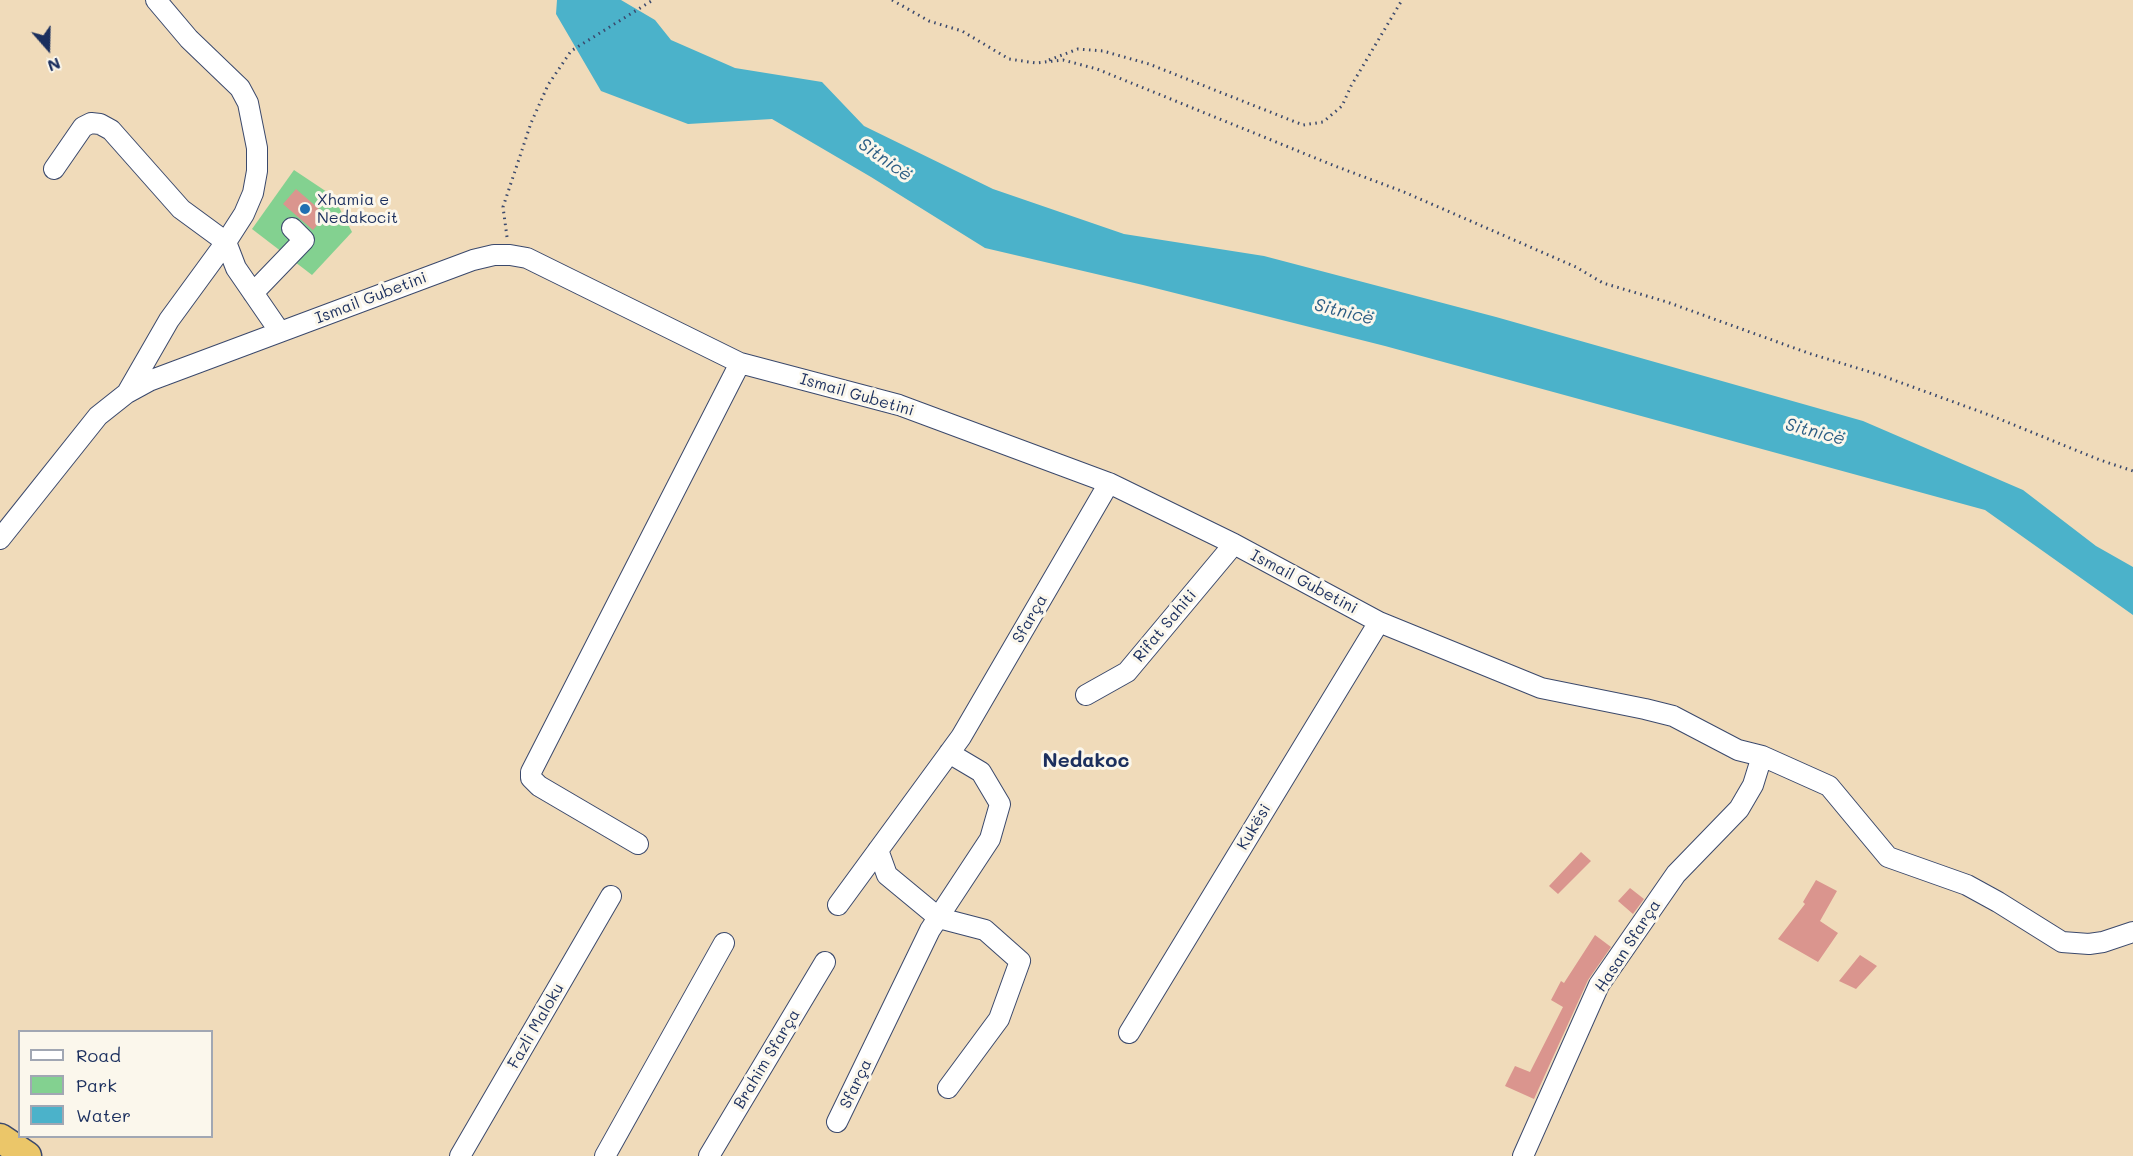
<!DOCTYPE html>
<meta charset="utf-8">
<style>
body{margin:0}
#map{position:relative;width:2133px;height:1156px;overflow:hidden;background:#f0dbba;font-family:Mali,sans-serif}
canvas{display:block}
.legend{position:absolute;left:18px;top:1030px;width:195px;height:108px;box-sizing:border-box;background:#fbf7ec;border:2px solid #a1a7b3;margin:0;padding:8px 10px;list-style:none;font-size:18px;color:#1b2f5e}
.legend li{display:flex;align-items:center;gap:12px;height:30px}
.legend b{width:30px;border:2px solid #a1a7b3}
.north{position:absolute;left:18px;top:18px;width:60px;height:60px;-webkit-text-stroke:4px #fbf7ec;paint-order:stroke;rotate:160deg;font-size:16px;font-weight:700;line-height:24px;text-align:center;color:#1b2f5e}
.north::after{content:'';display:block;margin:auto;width:21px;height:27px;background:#1b2f5e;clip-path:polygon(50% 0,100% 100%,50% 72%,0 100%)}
</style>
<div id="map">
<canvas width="2133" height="1156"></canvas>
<ul class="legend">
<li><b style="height:8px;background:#fff"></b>Road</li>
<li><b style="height:16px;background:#83d190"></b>Park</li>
<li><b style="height:16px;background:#4bb2ca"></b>Water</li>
</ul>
<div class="north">N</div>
</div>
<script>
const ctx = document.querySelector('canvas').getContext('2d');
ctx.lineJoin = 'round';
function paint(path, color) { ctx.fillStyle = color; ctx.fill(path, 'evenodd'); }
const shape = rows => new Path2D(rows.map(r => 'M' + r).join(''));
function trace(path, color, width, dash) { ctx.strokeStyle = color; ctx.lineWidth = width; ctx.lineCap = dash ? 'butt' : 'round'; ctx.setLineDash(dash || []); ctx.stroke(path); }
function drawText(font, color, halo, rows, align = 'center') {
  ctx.font = font + ' Mali,sans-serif'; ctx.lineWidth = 6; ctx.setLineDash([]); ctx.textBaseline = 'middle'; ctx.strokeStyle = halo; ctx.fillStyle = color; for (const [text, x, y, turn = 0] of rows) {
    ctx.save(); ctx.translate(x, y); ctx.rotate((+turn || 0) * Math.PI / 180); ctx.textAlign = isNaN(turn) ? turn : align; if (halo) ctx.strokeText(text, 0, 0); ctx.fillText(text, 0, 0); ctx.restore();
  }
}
paint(shape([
 [294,170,333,196,352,232,312,275,252,229]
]), '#83d190');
paint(shape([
 [557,0,621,0,655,20,671,40,735,68,822,82,864,126,993,189,1124,234,1264,256,1496,317,1863,421,2023,490,2096,546,2133,567,2133,615,1985,510,1385,346,1143,285,985,248,871,177,772,119,688,124,601,91,556,14]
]), '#4bb2ca');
paint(shape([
 [296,189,326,215,313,230,283,204],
 [1581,852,1591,861,1558,894,1549,886],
 [1816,880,1837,891,1820,921,1838,933,1818,962,1778,939,1805,904,1803,902],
 [1630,888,1644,899,1633,914,1618,901],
 [1595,935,1611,947,1588,980,1534,1099,1505,1086,1515,1066,1530,1072,1563,1007,1551,1000,1561,981,1564,983],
 [1860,955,1877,966,1856,989,1839,981]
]), '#da958e');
const minor = shape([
 [54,169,83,127,91,123,100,124,111,130,181,209,226,242,236,268,280,332],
 [253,293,304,240,292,228],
 [127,393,169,320,226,242,244,214,253,193,257,171,257,148,248,103,240,88,189,39,156,0],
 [0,539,98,416,127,393,149,381,473,260,494,255,510,255,527,258,740,363,899,405,1109,483,1234,544,1379,622,1541,688,1645,709,1673,716,1738,750,1762,756,1829,786,1888,857,1967,885,1998,902,2062,942,2089,944,2103,942,2133,932],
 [1086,695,1127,672,1234,544],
 [638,844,539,786,531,778,531,772,740,363],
 [878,850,887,875,939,918,985,930,1020,961,999,1019,948,1088],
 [838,905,961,737,1109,483],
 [1129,1033,1379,622],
 [837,1122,930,930,990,839,1000,804,981,772,949,753],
 [460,1156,611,896],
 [605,1156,724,943],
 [709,1156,825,962],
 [1523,1156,1599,985,1676,874,1739,809,1753,785,1762,756]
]);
const highway = shape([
 [0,1138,27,1156]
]);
trace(minor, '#3b496c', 22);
trace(highway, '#3b496c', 31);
trace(shape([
 [892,0,929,21,962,31,1009,59,1036,63,1063,60,1097,69,1335,166,1404,192,1576,267,1603,283,1667,302,1808,353,1880,375,1992,416,2100,460,2133,471],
 [1049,60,1078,49,1103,51,1149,64,1303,125,1323,122,1342,106,1351,86,1402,0],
 [507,237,503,207,531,123,548,85,571,51,653,0]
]), '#3b496c', 3, [1.5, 4.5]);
trace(minor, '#fff', 20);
trace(highway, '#ebc669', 28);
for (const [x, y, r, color] of [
 [305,209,6,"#1f6fb2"]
]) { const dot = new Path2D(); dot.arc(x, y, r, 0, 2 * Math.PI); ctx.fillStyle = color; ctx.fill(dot); trace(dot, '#fbf7ec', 2); }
drawText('16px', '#1b2f5e', '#fbf7ec', [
 ["Xhamia e",317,200],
 ["Nedakocit",317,218]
], 'left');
drawText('16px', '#1b2f5e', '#fbf7ec', [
 ["Ismail Gubetini",371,298,-21],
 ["Ismail Gubetini",857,395,16],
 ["Ismail Gubetini",1304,582,28],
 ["Sfarça",1030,619,-60],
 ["Rifat Sahiti",1165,626,-50],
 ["Kukësi",1254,827,-59],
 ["Hasan Sfarça",1628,946,-57],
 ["Fazli Maloku",536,1026,-60],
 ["Brahim Sfarça",767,1059,-59],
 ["Sfarça",856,1084,-64]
]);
drawText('italic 18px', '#2c5d84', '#fbf7ec', [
 ["Sitnicë",885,160,35],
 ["Sitnicë",1344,312,14],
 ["Sitnicë",1815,432,15]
]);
drawText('bold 20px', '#1b2f5e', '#fbf7ec', [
 ["Nedakoc",1086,761]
]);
</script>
